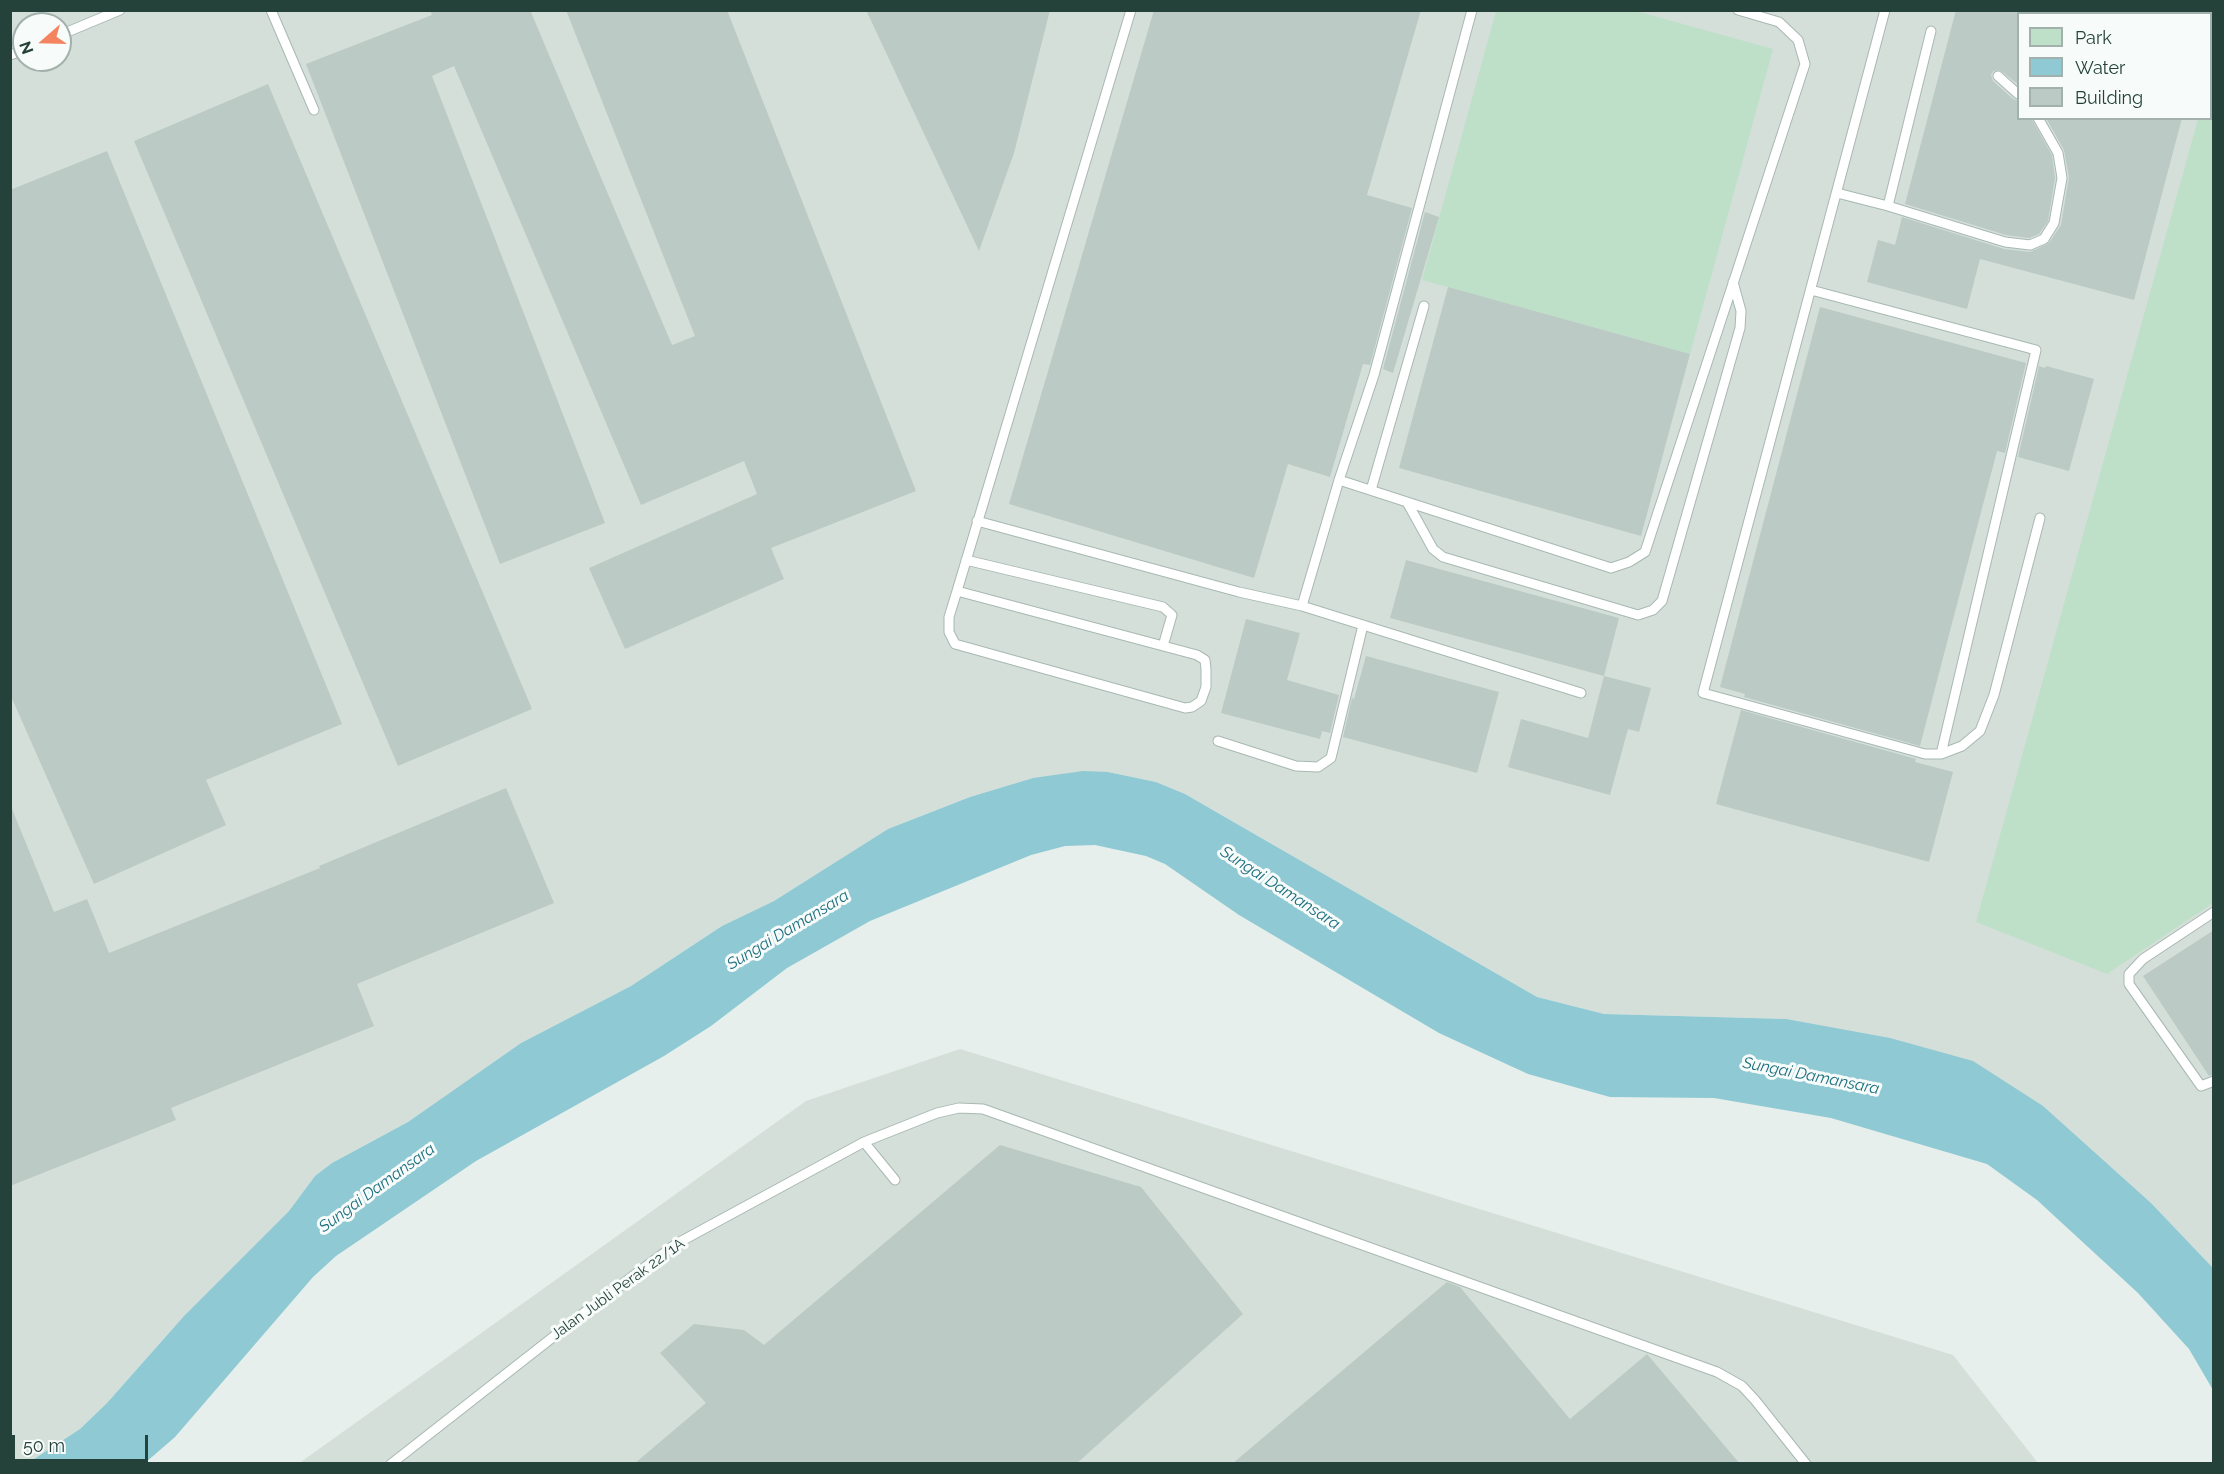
<!DOCTYPE html>
<style>
body{margin:0}
#map{position:relative;width:2224px;height:1474px;overflow:hidden;background:#e6efeb;font-family:Raleway,sans-serif}
canvas{display:block}
.frame{position:absolute;inset:0;border:12px solid #24423a;pointer-events:none}
.legend{position:absolute;left:2017px;top:12px;width:195px;height:108px;box-sizing:border-box;background:#f7fbf9;border:2px solid #a3b1ad;margin:0;padding:8px 10px;list-style:none;font-size:18px;color:#24423a}
.legend li{display:flex;align-items:center;gap:12px;height:30px}
.legend b{width:30px;border:2px solid #a3b1ad}
.north{position:absolute;left:12px;top:12px;width:60px;height:60px;box-sizing:border-box;background:#f7fbf9;border:2px solid #a3b1ad;border-radius:50%;rotate:250deg;font-size:16px;font-weight:700;line-height:24px;text-align:center;color:#24423a}
.north::after{content:'';display:block;margin:auto;width:21px;height:27px;background:#f4845f;clip-path:polygon(50% 0,100% 100%,50% 72%,0 100%)}
.scale{position:absolute;left:12px;top:1435px;width:136px;height:27px;box-sizing:border-box;border:3px solid #24423a;border-top:0;padding-left:8px;font-size:18px;line-height:21px;white-space:nowrap;color:#24423a;-webkit-text-stroke:4px #f7fbf9;paint-order:stroke}
</style>
<div id="map">
<canvas width="2224" height="1474"></canvas>
<div class="frame"></div>
<ul class="legend">
<li><b style="height:16px;background:#bfe0c8"></b>Park</li>
<li><b style="height:16px;background:#8ec9d4"></b>Water</li>
<li><b style="height:16px;background:#bbcac4"></b>Building</li>
</ul>
<div class="north">N</div>
<div class="scale">50 m</div>
</div>
<script>
const ctx = document.querySelector('canvas').getContext('2d');
ctx.lineJoin = 'round';
function paint(path, color) { ctx.fillStyle = color; ctx.fill(path, 'evenodd'); }
const shape = rows => new Path2D(rows.map(r => 'M' + r).join(''));
function trace(path, color, width, dash) { ctx.strokeStyle = color; ctx.lineWidth = width; ctx.lineCap = dash ? 'butt' : 'round'; ctx.setLineDash(dash || []); ctx.stroke(path); }
function drawText(font, color, halo, rows, align = 'center') {
  ctx.font = font + ' Raleway,sans-serif'; ctx.lineWidth = 6; ctx.setLineDash([]); ctx.textBaseline = 'middle'; ctx.strokeStyle = halo; ctx.fillStyle = color; for (const [text, x, y, turn = 0] of rows) {
    ctx.save(); ctx.translate(x, y); ctx.rotate((+turn || 0) * Math.PI / 180); ctx.textAlign = isNaN(turn) ? turn : align; if (halo) ctx.strokeText(text, 0, 0); ctx.fillText(text, 0, 0); ctx.restore();
  }
}
paint(shape([
 [10,11,2213,11,2213,1268,2152,1204,1786,1019,1604,1014,1537,997,1185,794,1156,782,1108,772,1033,778,970,797,888,829,774,901,722,926,631,986,521,1043,408,1122,332,1163,315,1176,289,1211,184,1316,107,1403,80,1429,28,1463,11,1463],
 [2018,14,2210,14,2210,118,2018,118],
 [24,24,60,24,60,60,24,60],
 [960,1049,1953,1355,2038,1463,298,1464,806,1101]
]), '#d4dfda');
paint(shape([
 [1496,11,1636,11,1773,49,1690,354,1422,280],
 [2213,62,2213,903,2107,974,1976,922,2198,119,2210,118,2211,73]
]), '#bfe0c8');
paint(shape([
 [1083,771,1108,772,1156,782,1185,794,1537,997,1604,1014,1786,1019,1890,1038,1973,1061,2043,1106,2152,1204,2213,1268,2213,1390,2189,1349,2138,1293,2037,1200,1987,1164,1831,1118,1714,1098,1610,1097,1528,1074,1439,1033,1239,915,1165,864,1146,856,1095,845,1065,846,1031,855,870,921,787,968,711,1026,664,1056,476,1161,336,1256,313,1277,175,1437,145,1463,28,1463,80,1429,107,1403,184,1316,289,1211,315,1176,332,1163,408,1122,521,1043,631,986,722,926,774,901,888,829,970,797,1033,778]
]), '#8ec9d4');
paint(shape([
 [430,10,530,10,672,345,695,336,566,10,727,10,916,491,771,548,784,579,625,649,589,568,757,494,744,461,641,505,454,66,432,76,605,523,500,564,306,64,432,15],
 [866,10,1050,10,1014,153,979,251],
 [1154,10,1421,10,1367,195,1412,208,1370,365,1363,364,1330,477,1288,464,1254,578,1009,504],
 [1956,10,2019,10,2019,85,2000,70,1993,71,1991,75,1993,81,2013,99,2019,101,2019,118,2031,118,2052,155,2055,178,2048,221,2039,234,2029,238,2006,235,1905,204],
 [268,84,532,709,398,766,134,141],
 [2046,118,2182,118,2134,300,1980,259,1967,309,1867,282,1878,240,1895,245,1902,217,2004,249,2030,252,2049,243,2061,225,2069,177,2064,150],
 [107,151,342,724,206,780,226,825,94,884,10,694,10,190],
 [1425,212,1439,217,1393,373,1383,369],
 [1448,287,1690,354,1641,536,1399,468],
 [1820,307,2026,363,2005,453,1997,451,1920,746,1744,697,1745,694,1720,687],
 [2039,366,2045,368,2046,366,2094,379,2069,471,2018,457],
 [1406,560,1619,618,1604,676,1390,618],
 [1246,619,1300,633,1287,680,1339,695,1330,733,1322,731,1320,739,1221,713],
 [1366,656,1499,692,1477,773,1343,737,1352,698,1354,699],
 [1604,676,1651,688,1639,732,1628,729,1610,795,1508,767,1521,719,1588,738],
 [1741,710,1916,759,1915,762,1953,772,1929,862,1716,804],
 [506,788,554,903,357,984,374,1026,171,1108,176,1120,10,1186,10,804,54,912,87,899,109,953,320,868,319,866],
 [2214,930,2214,1074,2209,1076,2143,976],
 [1000,1145,1141,1187,1243,1314,1076,1464,634,1464,706,1403,660,1353,694,1324,744,1330,764,1345],
 [1447,1282,1460,1287,1570,1419,1647,1354,1740,1464,1232,1464]
]), '#bbcac4');
const service = shape([
 [271,10,314,110],
 [1885,10,1703,693,1925,754,1941,754,1962,746,1980,731,1994,695,2040,518],
 [60,35,120,10],
 [10,55,24,50],
 [1998,76,2018,94],
 [1837,193,1888,206,1931,31],
 [1888,206,2005,242,2030,245,2044,239,2054,223,2062,178,2058,153,2038,118],
 [1811,290,2036,350,1941,754],
 [1339,480,1611,568,1629,562,1645,552,1805,64,1798,40,1779,22,1738,10],
 [1371,490,1424,306],
 [1407,502,1433,549,1443,557,1638,615,1653,610,1662,601,1740,328,1741,311,1733,282],
 [977,521,1239,592,1302,606,1339,480,1374,375,1472,10],
 [966,560,1163,607,1172,615,1163,646],
 [957,591,1197,655,1205,660,1206,669,1206,687,1201,701,1192,707,1185,708,955,644,949,632,949,617,957,591,1131,10],
 [1302,606,1581,693],
 [1218,741,1296,766,1318,767,1331,758,1363,625],
 [2214,912,2143,959,2129,974,2129,984,2201,1086,2214,1081],
 [864,1142,895,1180],
 [391,1464,585,1312,676,1244,864,1142,937,1113,959,1108,983,1109,1717,1372,1742,1386,1755,1400,1806,1464]
]);
trace(service, '#a8b8b2', 11);
trace(service, '#fff', 9);
drawText('15px', '#24423a', '#f7fbf9', [
 ["Jalan Jubli Perak 22/1A",618,1289,-36]
]);
drawText('italic 16px', '#1c6f80', '#f7fbf9', [
 ["Sungai Damansara",1280,888,33],
 ["Sungai Damansara",788,930,-31],
 ["Sungai Damansara",1811,1076,11],
 ["Sungai Damansara",377,1188,-36]
]);
</script>
